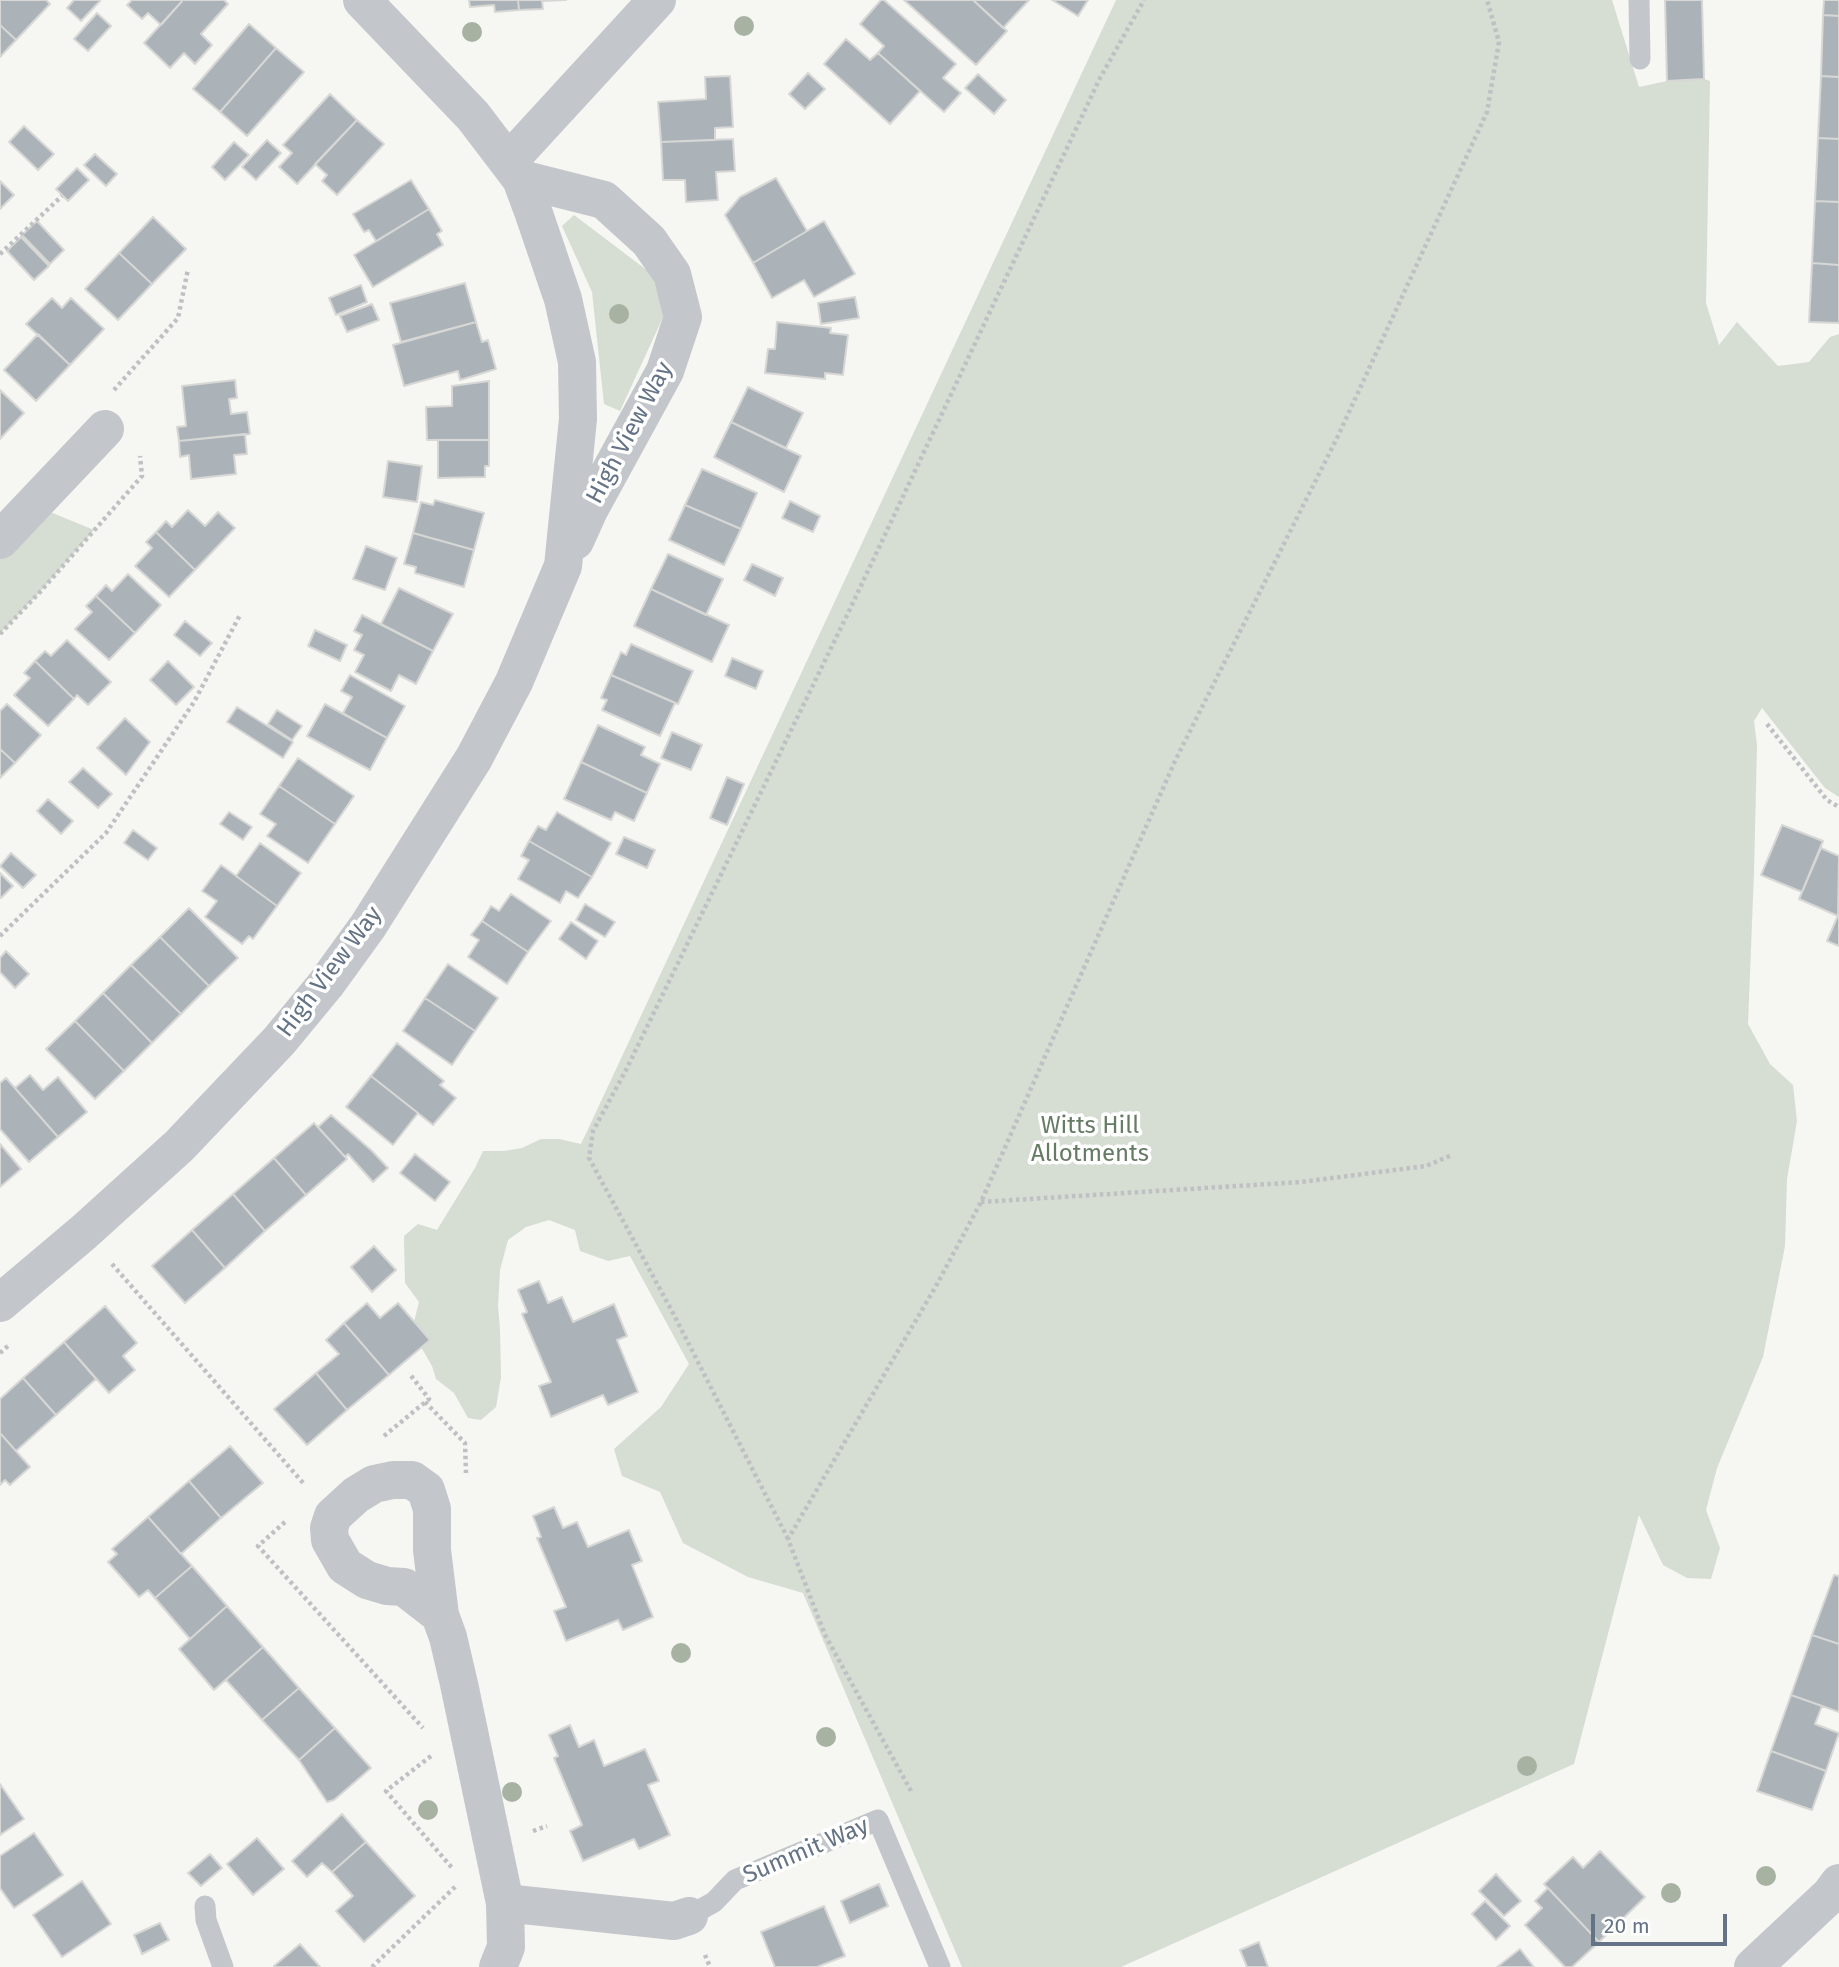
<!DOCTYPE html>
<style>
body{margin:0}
#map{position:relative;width:1839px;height:1967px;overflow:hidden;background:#f6f6f2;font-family:"Fira Sans",sans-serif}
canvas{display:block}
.scale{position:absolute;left:1591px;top:1914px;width:136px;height:32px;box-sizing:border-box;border:4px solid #647385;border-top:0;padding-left:9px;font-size:21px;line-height:24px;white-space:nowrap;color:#647385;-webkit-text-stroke:5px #fff;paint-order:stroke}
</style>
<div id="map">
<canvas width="1839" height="1967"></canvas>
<div class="scale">20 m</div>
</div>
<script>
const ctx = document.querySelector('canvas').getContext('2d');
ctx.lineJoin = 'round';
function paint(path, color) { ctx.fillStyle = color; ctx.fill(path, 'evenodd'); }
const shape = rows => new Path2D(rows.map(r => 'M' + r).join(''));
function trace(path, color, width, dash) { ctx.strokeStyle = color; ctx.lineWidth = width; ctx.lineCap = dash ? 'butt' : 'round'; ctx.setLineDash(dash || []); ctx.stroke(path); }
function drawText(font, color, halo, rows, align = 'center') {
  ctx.font = font + ' "Fira Sans",sans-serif'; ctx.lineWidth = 7; ctx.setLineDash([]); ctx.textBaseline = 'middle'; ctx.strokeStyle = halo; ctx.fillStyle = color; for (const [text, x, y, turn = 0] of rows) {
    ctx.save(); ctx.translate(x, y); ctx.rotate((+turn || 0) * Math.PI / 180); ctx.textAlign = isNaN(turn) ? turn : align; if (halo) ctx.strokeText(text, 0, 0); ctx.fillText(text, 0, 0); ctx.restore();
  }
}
paint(shape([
 [1116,0,1612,0,1639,87,1667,81,1704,79,1710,81,1706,303,1719,345,1737,322,1778,366,1809,362,1830,337,1839,334,1839,797,1825,788,1762,708,1754,721,1757,745,1754,872,1748,1024,1770,1064,1793,1085,1797,1121,1787,1179,1785,1246,1763,1357,1717,1468,1706,1510,1720,1548,1711,1579,1687,1578,1663,1565,1639,1515,1574,1764,1121,1967,962,1967,803,1593,748,1577,683,1543,660,1492,622,1476,614,1449,661,1407,689,1364,630,1256,608,1261,580,1251,575,1230,549,1220,526,1227,508,1240,500,1270,498,1306,500,1330,501,1377,496,1407,481,1420,468,1418,454,1393,436,1379,432,1366,421,1347,430,1340,414,1322,419,1302,405,1283,404,1236,418,1224,437,1230,475,1168,483,1151,504,1151,522,1148,541,1139,559,1139,581,1144],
 [574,215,652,274,664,315,620,411,604,404,592,292,562,226],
 [33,505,94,530,40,592,0,634,0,540]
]), '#d6ddd3');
const building = shape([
 [0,0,46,0,50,4,16,40,0,25,0,0],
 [74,0,99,0,100,1,81,21,67,8,74,0],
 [132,0,183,0,161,25,148,13,142,19,127,5,132,0],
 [183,0,224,0,228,4,201,34,212,45,195,64,184,53,170,68,144,43,183,0],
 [469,0,518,0,519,10,495,12,494,5,470,7,469,0],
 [518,0,566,0,542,1,543,9,519,10,518,0],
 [881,0,884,0,956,64,943,78,961,93,944,112,878,53,884,46,860,24,881,0],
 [904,0,973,0,1007,31,976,65,904,0],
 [973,0,1029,0,1003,28,973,0],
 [1052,0,1088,0,1078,16,1052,0],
 [1665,0,1702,0,1704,79,1667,81,1665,0],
 [1824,0,1839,0,1839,16,1823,15,1824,0],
 [97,13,111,26,88,51,74,39,97,13],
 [1823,15,1839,16,1839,77,1821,76,1823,15],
 [249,24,276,48,220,112,193,89,249,24],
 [0,25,16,40,0,57,0,25],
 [846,39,870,60,878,53,920,91,890,124,824,64,846,39],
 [276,48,304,72,247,136,220,112,276,48],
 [808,73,825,89,805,109,789,94,808,73],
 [978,74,1006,100,994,114,965,88,978,74],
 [730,76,733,127,715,128,715,140,661,142,658,102,706,99,705,77,730,76],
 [1821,76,1839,77,1839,139,1818,138,1821,76],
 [330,94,357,120,297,184,279,167,292,153,283,145,330,94],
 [357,120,384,144,337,195,322,181,327,175,315,164,357,120],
 [24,126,54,154,38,170,9,142,24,126],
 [1818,138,1839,139,1839,202,1815,201,1818,138],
 [733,139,735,171,716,172,718,200,686,202,685,180,663,180,661,142,733,139],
 [267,140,281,153,256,180,242,167,267,140],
 [234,142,249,155,225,180,212,167,234,142],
 [95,154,117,174,106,186,84,165,95,154],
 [77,168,89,180,68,201,56,189,77,168],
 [776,178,807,231,753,263,725,215,740,197,776,178],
 [411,180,429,209,376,241,369,230,364,232,353,214,411,180],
 [0,181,14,195,0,209,0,181],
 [1815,201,1839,202,1839,265,1812,263,1815,201],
 [429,209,442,231,437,234,443,245,373,287,354,255,429,209],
 [153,217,186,249,152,284,119,253,153,217],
 [37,221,64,250,50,264,22,235,37,221],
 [824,221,855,274,814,297,804,280,772,298,753,263,824,221],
 [21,237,49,266,34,280,7,251,21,237],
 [119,253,152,284,118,320,85,289,119,253],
 [1812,263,1839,265,1839,323,1809,322,1812,263],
 [465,283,476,322,401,342,390,303,465,283],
 [361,285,367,302,336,315,329,298,361,285],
 [855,297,859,318,821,324,818,303,855,297],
 [52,298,62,308,71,298,104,329,70,365,26,324,52,298],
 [372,304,379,320,347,332,340,316,372,304],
 [476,322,482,342,488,340,496,369,460,380,458,371,404,386,393,345,476,322],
 [777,322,831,328,830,333,848,335,843,375,825,373,825,379,765,373,768,349,775,349,777,322],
 [38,334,70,365,36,401,4,370,38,334],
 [235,380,237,398,229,399,231,414,247,412,250,434,179,441,177,427,186,426,182,386,235,380],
 [489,381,489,440,427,440,426,407,452,406,452,386,489,381],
 [748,387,803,413,786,448,731,422,748,387],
 [0,390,24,413,0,439,0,390],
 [731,422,801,456,784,492,714,457,731,422],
 [245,434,247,454,234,455,236,474,191,479,189,455,180,457,179,441,245,434],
 [438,440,489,440,489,466,485,466,485,477,438,478,438,440],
 [388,461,422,466,417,502,383,497,388,461],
 [702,469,757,493,741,529,685,505,702,469],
 [435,500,484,513,474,550,413,533,421,502,433,505,435,500],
 [790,501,820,516,813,532,782,518,790,501],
 [685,505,741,529,724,565,669,540,685,505],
 [188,510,205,526,218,512,235,528,195,570,156,532,166,521,172,527,188,510],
 [156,532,195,570,169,597,135,566,152,548,146,542,156,532],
 [413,533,474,550,464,587,415,573,416,567,404,564,413,533],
 [366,546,397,558,385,590,353,579,366,546],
 [668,554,723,579,706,615,651,589,668,554],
 [752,564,783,578,775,596,744,580,752,564],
 [128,574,161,605,135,633,96,596,106,585,112,591,128,574],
 [399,588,453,614,433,651,381,624,399,588],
 [651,589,729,625,712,662,634,626,651,589],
 [96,596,135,633,109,660,75,629,92,612,86,606,96,596],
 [362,615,433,651,416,684,399,675,391,691,355,672,364,655,354,650,362,635,354,631,362,615],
 [185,621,212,643,200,656,174,635,185,621],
 [315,630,347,645,340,661,308,646,315,630],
 [67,640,111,682,88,705,77,695,74,699,35,661,45,651,51,656,67,640],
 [631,644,693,671,678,704,611,675,621,652,626,655,631,644],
 [732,658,763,671,756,689,725,676,732,658],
 [35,661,74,699,48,726,14,695,30,678,24,673,35,661],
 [168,661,194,687,176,705,150,680,168,661],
 [350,675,405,706,387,738,343,713,352,697,341,691,350,675],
 [611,675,675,703,660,736,602,710,607,700,601,698,611,675],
 [7,704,41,735,15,763,0,749,0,711,7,704],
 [325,704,387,738,370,770,307,736,325,704],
 [237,707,293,742,283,758,227,722,237,707],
 [277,710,302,726,292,740,268,724,277,710],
 [125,718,150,742,126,775,97,748,125,718],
 [598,725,645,747,641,755,660,764,647,793,581,762,598,725],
 [672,732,702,745,691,770,661,758,672,732],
 [0,749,15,763,0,778,0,749],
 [298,758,354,796,335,824,279,786,298,758],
 [581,762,647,793,634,821,615,812,611,820,564,799,581,762],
 [83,768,112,794,98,808,69,782,83,768],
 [727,777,744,784,727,825,710,818,727,777],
 [279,786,335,824,308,863,267,836,276,824,260,814,279,786],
 [48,799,73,821,61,834,37,811,48,799],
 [229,812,252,827,243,840,220,824,229,812],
 [557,812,611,843,592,877,529,841,538,826,546,830,557,812],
 [1782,825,1823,841,1802,892,1761,875,1782,825],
 [133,830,157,848,148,860,124,843,133,830],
 [624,837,655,850,647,868,616,854,624,837],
 [529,841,592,877,578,898,566,891,560,903,518,879,529,860,521,856,529,841],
 [260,843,301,873,277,906,236,876,260,843],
 [1821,848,1839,856,1838,916,1799,899,1821,848],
 [11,853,36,875,23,888,0,866,11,853],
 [221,865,277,906,253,939,249,936,242,944,205,917,217,901,202,891,221,865],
 [0,873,13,886,1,898,0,897,0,873],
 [511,894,551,921,528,952,482,921,491,906,499,911,511,894],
 [585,904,615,922,605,937,576,920,585,904],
 [189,908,238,958,209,986,160,937,189,908],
 [1839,913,1839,946,1827,941,1839,913],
 [482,921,528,952,507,984,468,957,479,940,471,935,482,921],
 [571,922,598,941,586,959,559,939,571,922],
 [160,937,209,986,181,1014,131,965,160,937],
 [6,951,29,974,15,988,0,972,0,958,6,951],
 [448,964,498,998,475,1031,425,998,448,964],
 [131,965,181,1014,152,1043,103,993,131,965],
 [103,993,152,1043,124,1071,75,1021,103,993],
 [425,998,475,1031,452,1065,403,1031,425,998],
 [75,1021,124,1071,95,1099,46,1049,75,1021],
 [397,1043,444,1081,440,1085,456,1098,433,1125,371,1076,397,1043],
 [30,1075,43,1090,58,1077,87,1112,58,1137,15,1088,30,1075],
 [371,1076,418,1113,393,1145,346,1107,371,1076],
 [6,1078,58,1137,29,1162,0,1129,0,1083,6,1078],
 [331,1115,372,1151,388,1168,373,1182,348,1154,345,1157,318,1127,331,1115],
 [314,1123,347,1159,306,1195,274,1158,314,1123],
 [0,1144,21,1169,0,1187,0,1144],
 [415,1154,450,1182,435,1201,400,1173,415,1154],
 [274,1158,306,1195,265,1231,233,1194,274,1158],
 [233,1194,265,1231,225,1268,192,1230,233,1194],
 [192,1230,225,1268,185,1303,152,1266,192,1230],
 [374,1246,396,1270,372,1292,351,1267,374,1246],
 [539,1281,548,1303,562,1297,573,1322,614,1304,627,1336,617,1340,638,1392,608,1405,603,1395,551,1417,539,1386,551,1382,522,1314,527,1312,518,1290,539,1281],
 [367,1303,380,1318,398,1303,430,1340,389,1375,344,1323,367,1303],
 [105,1306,137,1343,123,1356,135,1370,109,1393,64,1342,105,1306],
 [344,1323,389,1375,347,1410,316,1373,339,1354,326,1340,344,1323],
 [64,1342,96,1379,56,1415,23,1378,64,1342],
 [316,1373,347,1410,307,1445,274,1409,316,1373],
 [23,1378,56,1415,16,1451,0,1433,0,1399,23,1378],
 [0,1433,30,1467,10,1485,5,1480,0,1485,0,1433],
 [230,1446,263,1483,221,1518,189,1481,230,1446],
 [189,1481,221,1518,181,1554,148,1517,189,1481],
 [554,1507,563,1528,577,1522,588,1547,629,1530,642,1561,632,1565,653,1617,623,1630,618,1620,566,1641,554,1611,566,1607,537,1538,541,1537,533,1516,554,1507],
 [148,1517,192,1566,155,1598,148,1590,139,1597,108,1562,117,1554,112,1549,148,1517],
 [192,1566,227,1606,190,1639,155,1598,192,1566],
 [1834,1575,1839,1576,1839,1644,1812,1635,1834,1575],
 [227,1606,263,1647,214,1690,179,1649,227,1606],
 [1812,1635,1839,1644,1839,1712,1791,1695,1812,1635],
 [263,1647,299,1688,262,1720,226,1680,263,1647],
 [299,1688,335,1728,299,1760,262,1720,299,1688],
 [1791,1695,1822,1706,1815,1724,1839,1733,1826,1771,1771,1751,1791,1695],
 [570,1725,579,1747,594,1740,604,1766,645,1749,659,1781,648,1785,670,1835,639,1849,634,1839,583,1861,570,1831,582,1825,554,1758,558,1756,549,1735,570,1725],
 [335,1728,371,1768,334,1800,327,1802,299,1760,335,1728],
 [1771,1751,1826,1771,1812,1810,1757,1791,1771,1751],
 [0,1784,24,1819,0,1835,0,1784],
 [342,1814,366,1842,332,1872,322,1863,307,1877,292,1861,342,1814],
 [34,1833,63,1875,14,1908,0,1888,0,1856,34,1833],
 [257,1838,284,1869,253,1895,227,1864,257,1838],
 [366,1842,415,1896,364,1942,336,1911,353,1896,332,1872,366,1842],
 [1600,1851,1645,1897,1599,1942,1544,1884,1573,1857,1583,1868,1600,1851],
 [210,1854,222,1868,201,1886,188,1873,210,1854],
 [1496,1874,1521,1901,1504,1916,1479,1891,1496,1874],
 [82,1881,111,1924,62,1957,33,1915,82,1881],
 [879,1884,888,1906,850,1923,841,1901,879,1884],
 [1548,1888,1599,1942,1572,1967,1565,1967,1525,1925,1542,1908,1535,1901,1548,1888],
 [1485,1901,1510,1926,1496,1940,1472,1914,1485,1901],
 [824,1906,845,1956,817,1967,775,1967,761,1932,824,1906],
 [160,1923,169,1940,142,1954,134,1935,160,1923],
 [1259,1942,1268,1967,1247,1967,1240,1950,1259,1942],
 [300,1944,320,1967,275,1967,274,1966,300,1944],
 [1520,1949,1534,1967,1497,1967,1520,1949]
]);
paint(building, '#abb3b9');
trace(building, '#d7d7d5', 2);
trace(shape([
 [0,254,62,196],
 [114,390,178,318,188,269],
 [0,634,40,592,142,476,140,456],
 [1767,724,1827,800,1839,807],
 [0,936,106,833,194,702,240,615],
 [981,1202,1301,1182,1426,1166,1452,1155],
 [112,1264,304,1484],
 [0,1353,9,1345],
 [425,1402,465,1443,466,1473],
 [384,1436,429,1399,409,1373],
 [285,1522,258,1546,423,1728],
 [788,1539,673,1313,589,1158,593,1131,626,1070,850,609,1100,78,1144,0],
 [431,1756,386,1791,453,1869],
 [911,1791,825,1635,788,1539,936,1286,981,1202,1175,761,1338,436,1487,112,1499,42,1487,0],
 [533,1831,547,1826],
 [705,1955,710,1967],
 [372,1967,457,1885]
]), '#bfc0c3', 4.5, [3.5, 3.5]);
trace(shape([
 [1639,0,1640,59],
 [205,1906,206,1920,223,1967],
 [689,1916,714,1902,735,1880,878,1820,940,1967]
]), '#c3c6ca', 21);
trace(shape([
 [509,161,657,0],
 [521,179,604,200,649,241,672,274,683,317,665,371,589,510,575,541],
 [0,540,105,429],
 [0,1303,84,1232,179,1146,279,1041,326,984,368,926,474,758,514,682,563,566,578,419,577,362,563,299,534,214,521,179,473,116,362,0],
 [440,1615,404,1587,387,1586,367,1580,345,1566,330,1540,329,1528,333,1516,356,1495,374,1484,393,1480,412,1480,426,1490,432,1509,432,1550,440,1615,448,1637,459,1684,505,1903,506,1947,498,1967],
 [505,1903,674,1921,689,1916],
 [1753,1967,1831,1894,1839,1883]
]), '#c3c6ca', 38);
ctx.fillStyle = '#a7b2a3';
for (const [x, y] of [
 [744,26],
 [472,32],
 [619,314],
 [681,1653],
 [826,1737],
 [1527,1766],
 [512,1792],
 [428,1810],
 [1766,1876],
 [1671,1893]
]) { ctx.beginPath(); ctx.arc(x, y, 10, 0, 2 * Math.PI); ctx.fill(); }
drawText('24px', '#647385', '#fff', [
 ["High View Way",630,433,-62],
 ["High View Way",330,972,-53],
 ["Summit Way",806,1851,-23]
]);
drawText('24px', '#667b63', '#fff', [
 ["Witts Hill",1090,1126],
 ["Allotments",1090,1154]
]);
</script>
